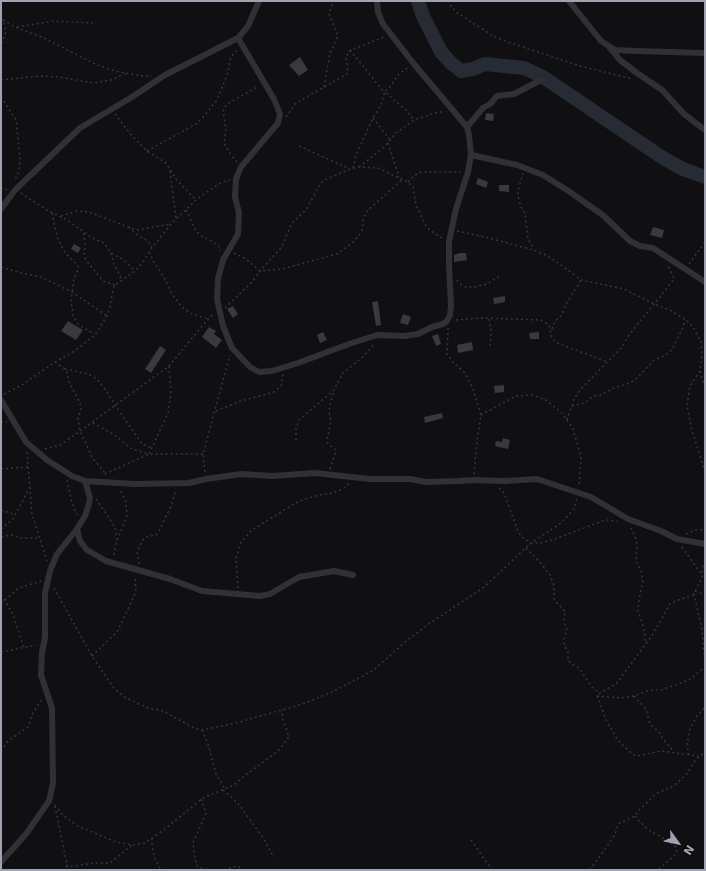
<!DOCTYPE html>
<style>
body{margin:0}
#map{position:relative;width:706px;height:871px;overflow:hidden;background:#100f11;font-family:"DejaVu Sans",sans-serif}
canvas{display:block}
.frame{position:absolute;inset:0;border:2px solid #a0a2b2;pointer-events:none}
.north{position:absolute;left:658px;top:823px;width:40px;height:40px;-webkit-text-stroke:3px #0b0b0c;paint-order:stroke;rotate:123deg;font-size:11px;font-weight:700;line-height:16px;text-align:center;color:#a0a2b2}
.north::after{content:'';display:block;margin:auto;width:14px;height:18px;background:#a0a2b2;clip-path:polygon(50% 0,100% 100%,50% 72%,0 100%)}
</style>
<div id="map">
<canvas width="706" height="871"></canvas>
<div class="frame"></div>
<div class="north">N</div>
</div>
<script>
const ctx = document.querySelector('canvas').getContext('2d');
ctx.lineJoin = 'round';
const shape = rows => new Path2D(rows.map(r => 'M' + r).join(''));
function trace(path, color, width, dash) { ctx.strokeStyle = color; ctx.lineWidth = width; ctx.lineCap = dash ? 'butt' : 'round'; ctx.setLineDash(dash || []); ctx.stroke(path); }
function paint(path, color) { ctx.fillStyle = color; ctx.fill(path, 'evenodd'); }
trace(shape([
 [418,1,423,16,441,52,451,63,461,71,473,69,485,64,524,68,543,77,663,158,683,169,705,177]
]), '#262b34', 14);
paint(shape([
 [300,57,308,70,299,76,289,65],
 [486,113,494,114,493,121,485,120],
 [478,178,488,182,486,188,476,184],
 [499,185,509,185,509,192,499,191],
 [653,227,664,230,662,238,650,235],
 [74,244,81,248,78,253,71,249],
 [460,253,466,253,467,260,454,262,454,255],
 [505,296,505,302,494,304,493,298],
 [378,301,381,325,376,326,372,302],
 [233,306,238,314,233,318,227,309],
 [403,314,411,317,408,325,400,323],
 [68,321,83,330,76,340,61,331],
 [209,327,216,331,214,334,222,340,216,348,202,337],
 [323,332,327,340,320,343,317,335],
 [539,332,539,339,530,339,529,333],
 [438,334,441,344,436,346,432,336],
 [472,342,473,350,458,353,457,345],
 [160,346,166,350,151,373,145,369],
 [504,385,504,392,495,393,494,386],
 [442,413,443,418,425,423,424,417],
 [503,438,510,440,508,449,495,446,496,441,502,442]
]), '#3a393e');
trace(shape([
 [447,1,456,12,493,36,508,42,577,65,632,79],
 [1,19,3,20,6,31,1,46],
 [3,20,15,27,44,38,97,65,115,71,142,76,152,76],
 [17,27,54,21,93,23],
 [350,50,383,91,385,91,389,88,399,74,409,67],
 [1,80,40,76,59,77,94,83,111,80,127,73],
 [324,87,330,53,338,36,329,14,333,1],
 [386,93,407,111,414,120],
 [1,97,16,120,20,159,19,171,15,180],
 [115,114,132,136,147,151,166,163,176,179,196,200],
 [286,117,296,103,347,74,348,72,346,57,349,51,384,37],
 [373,118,390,140],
 [388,143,399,177],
 [299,146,350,169],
 [147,151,196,124,205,115,217,100,227,75,231,57,238,49],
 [237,162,231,155,224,143,226,129,223,111,227,104,259,86],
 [359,167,383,148,396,133,414,120,438,112,445,112],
 [353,168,356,155,373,118,381,105,385,91],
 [170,171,176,218],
 [523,173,518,191,518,196,521,207,525,213,528,239,534,249],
 [408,182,415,175,421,172,461,172],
 [1,188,7,190],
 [21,193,45,209,67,220,92,238,104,243,111,253,124,260,135,271],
 [186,210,195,229,200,235,218,245,220,251],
 [52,213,55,228,58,239,64,251,78,266,78,270,74,279,71,300,73,315,78,324,94,334],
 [61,216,77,211,89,212,136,230,171,224],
 [129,227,134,233,148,241,152,248],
 [457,231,489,238,533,250,544,254,560,264,581,280,624,289,654,304,670,310,686,320,693,327,701,342,702,354,700,371,703,382,705,385],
 [84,233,85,246,84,256,86,260,103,281,115,285],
 [149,252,155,264,165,279,172,294,182,307,192,314,208,319],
 [111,253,114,264,122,280],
 [234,253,246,259,260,271,282,269,337,254,351,244,360,234,363,228,363,220,366,212,403,179],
 [689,264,705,242],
 [1,267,21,273,41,277,72,292,107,316],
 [457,280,459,283,466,287,474,287,487,284,501,275],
 [225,308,253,281,260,271,281,248,292,223,306,210,319,186,323,181,350,169,359,167,378,168,408,182,413,187,416,205,426,226,431,231,442,238],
 [489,319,491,331,490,349],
 [456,320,480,318,541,320,549,325,552,338,555,342,607,362],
 [448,328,447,354,453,362,465,373,473,389,481,415,477,441,474,474],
 [552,329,555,321,562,315,565,306,581,280],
 [55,362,65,369,67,372,69,382,80,403,81,409,78,419,80,431,93,459,106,474],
 [65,369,88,374,97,379,105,389,115,405,142,444,152,448],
 [700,371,690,386,687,405,691,427,705,472],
 [4,394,22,385,55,362,73,352,95,335,107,316,110,307,113,289,115,285,135,271,143,262,152,248,171,224,196,200,204,194,222,182,230,180],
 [572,406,585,403,594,396,601,395,614,388,630,383,636,379,654,360,666,355,672,349,677,340,686,320],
 [216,411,241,401,274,392,281,386,283,374],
 [481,415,516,396,532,395,546,400,562,413,573,429,581,457,579,487],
 [567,420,574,399,581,389,622,347,629,335,672,282,674,278,668,266],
 [1,422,7,422],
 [93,423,113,434,132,449,149,454,168,413,171,393,169,366],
 [296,440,296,429,299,420,334,390,343,373,363,357,375,343],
 [45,449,60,445,80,431,169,366,203,325,213,314],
 [27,452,32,514,47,561],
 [1,469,28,467],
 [330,469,336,450,328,444,327,440,331,421,329,412,330,405,334,391],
 [205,472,203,454,230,355],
 [105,474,149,454,203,454],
 [67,480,72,503,77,515],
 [499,488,504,493,518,531,521,536,531,543,541,543,552,540,605,520,617,521],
 [96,499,115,527,117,540,114,554,112,556],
 [1,510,16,515],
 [631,528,635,536,637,543,636,561,641,571,643,582,639,599,638,611,643,626,646,644],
 [1,529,13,519,30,487],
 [686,534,695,530,705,530],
 [1,537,12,535,21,538,38,538],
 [117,540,127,516,126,502,120,490],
 [682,547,702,575],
 [526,548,539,561,550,575,554,586,554,600,565,611,564,621,567,630,564,639,564,645,568,652,568,659,570,663,579,668,592,687,600,693],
 [705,561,703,565,702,578,695,591,694,595,702,629,705,665],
 [139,564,137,552,142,541,146,537,156,535,159,531,172,504,176,489],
 [54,588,92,656,113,687,124,697,150,709,161,710,194,728,202,730,236,723,306,703,336,690,374,670,405,642,430,623,483,588,531,543,561,523,574,509,577,498],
 [238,588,236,558,241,542,252,530,299,501,319,495,333,493,346,487,349,483],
 [695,591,705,595],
 [1,595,13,614,24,648],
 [694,595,678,600,670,604,653,634,622,676,617,683,600,693,597,696,606,720,617,739,632,754,637,756,661,751,698,756],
 [1,603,19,588,41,581],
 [1,652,36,645],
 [92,656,117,632,136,592,135,577],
 [597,696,621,698,634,696,650,690,661,690,689,680,705,667],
 [634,696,646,709,649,721,653,727,659,732,663,739,674,752],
 [202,730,208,744,216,774,225,789],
 [1,751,8,741,28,727,33,713,42,699],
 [689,755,687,745,690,729,697,716,705,707],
 [223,790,237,802,264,839,274,858],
 [201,799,206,813,193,843,194,853,197,866,200,868,212,870],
 [55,805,63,815,76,825,92,832,116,842,133,845,145,843,165,829,203,798,234,785,243,777,278,751,289,737,282,717,283,710],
 [55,806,68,870],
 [635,816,647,829,665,839,675,846,677,852,674,856,658,870],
 [152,838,152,847,155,859,161,870],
 [471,840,492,870],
 [66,867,95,863,110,863,132,845],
 [224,870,237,866,244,870],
 [590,870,615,835,618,824,635,816,639,810,657,793,670,788,677,783,687,774,696,759,705,752]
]), '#36373d', 1.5, [2, 3]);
trace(shape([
 [569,1,601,41,615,50,637,51,705,53],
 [238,38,274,99,280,114,278,123,241,167,236,179,235,197,239,213,238,234,223,260,218,279,217,299,223,326,232,348,250,367,259,372,272,371,298,363,349,344,377,335,404,336,418,334,432,327,443,324,447,321,450,315,451,306,449,265,449,241,456,209,468,172,471,155,469,135,467,127,414,64,383,24,378,12,377,1],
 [610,48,620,60,637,73,662,90,684,114,705,130],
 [467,127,483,108,490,104,497,96,514,94,539,81],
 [471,155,517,165,543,175,570,192,604,216,630,241,640,246,653,248,705,282],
 [1,209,15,190,80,128,132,97,165,75,238,38,248,26,259,1],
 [1,400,26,442,47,460,72,476,85,481,135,484,189,483,206,479,241,474,272,476,315,473,370,479,410,479,426,482,458,481,474,480,504,481,537,479,591,497,628,519,661,531,677,539,705,544],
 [77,529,80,541,87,550,106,561,170,579,202,591,260,596,270,594,299,577,334,571,353,575],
 [1,862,26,834,49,801,53,783,52,708,41,675,42,652,45,638,45,593,50,571,57,554,77,529,85,516,89,504,90,498,85,481]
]), '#313036', 6);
</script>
